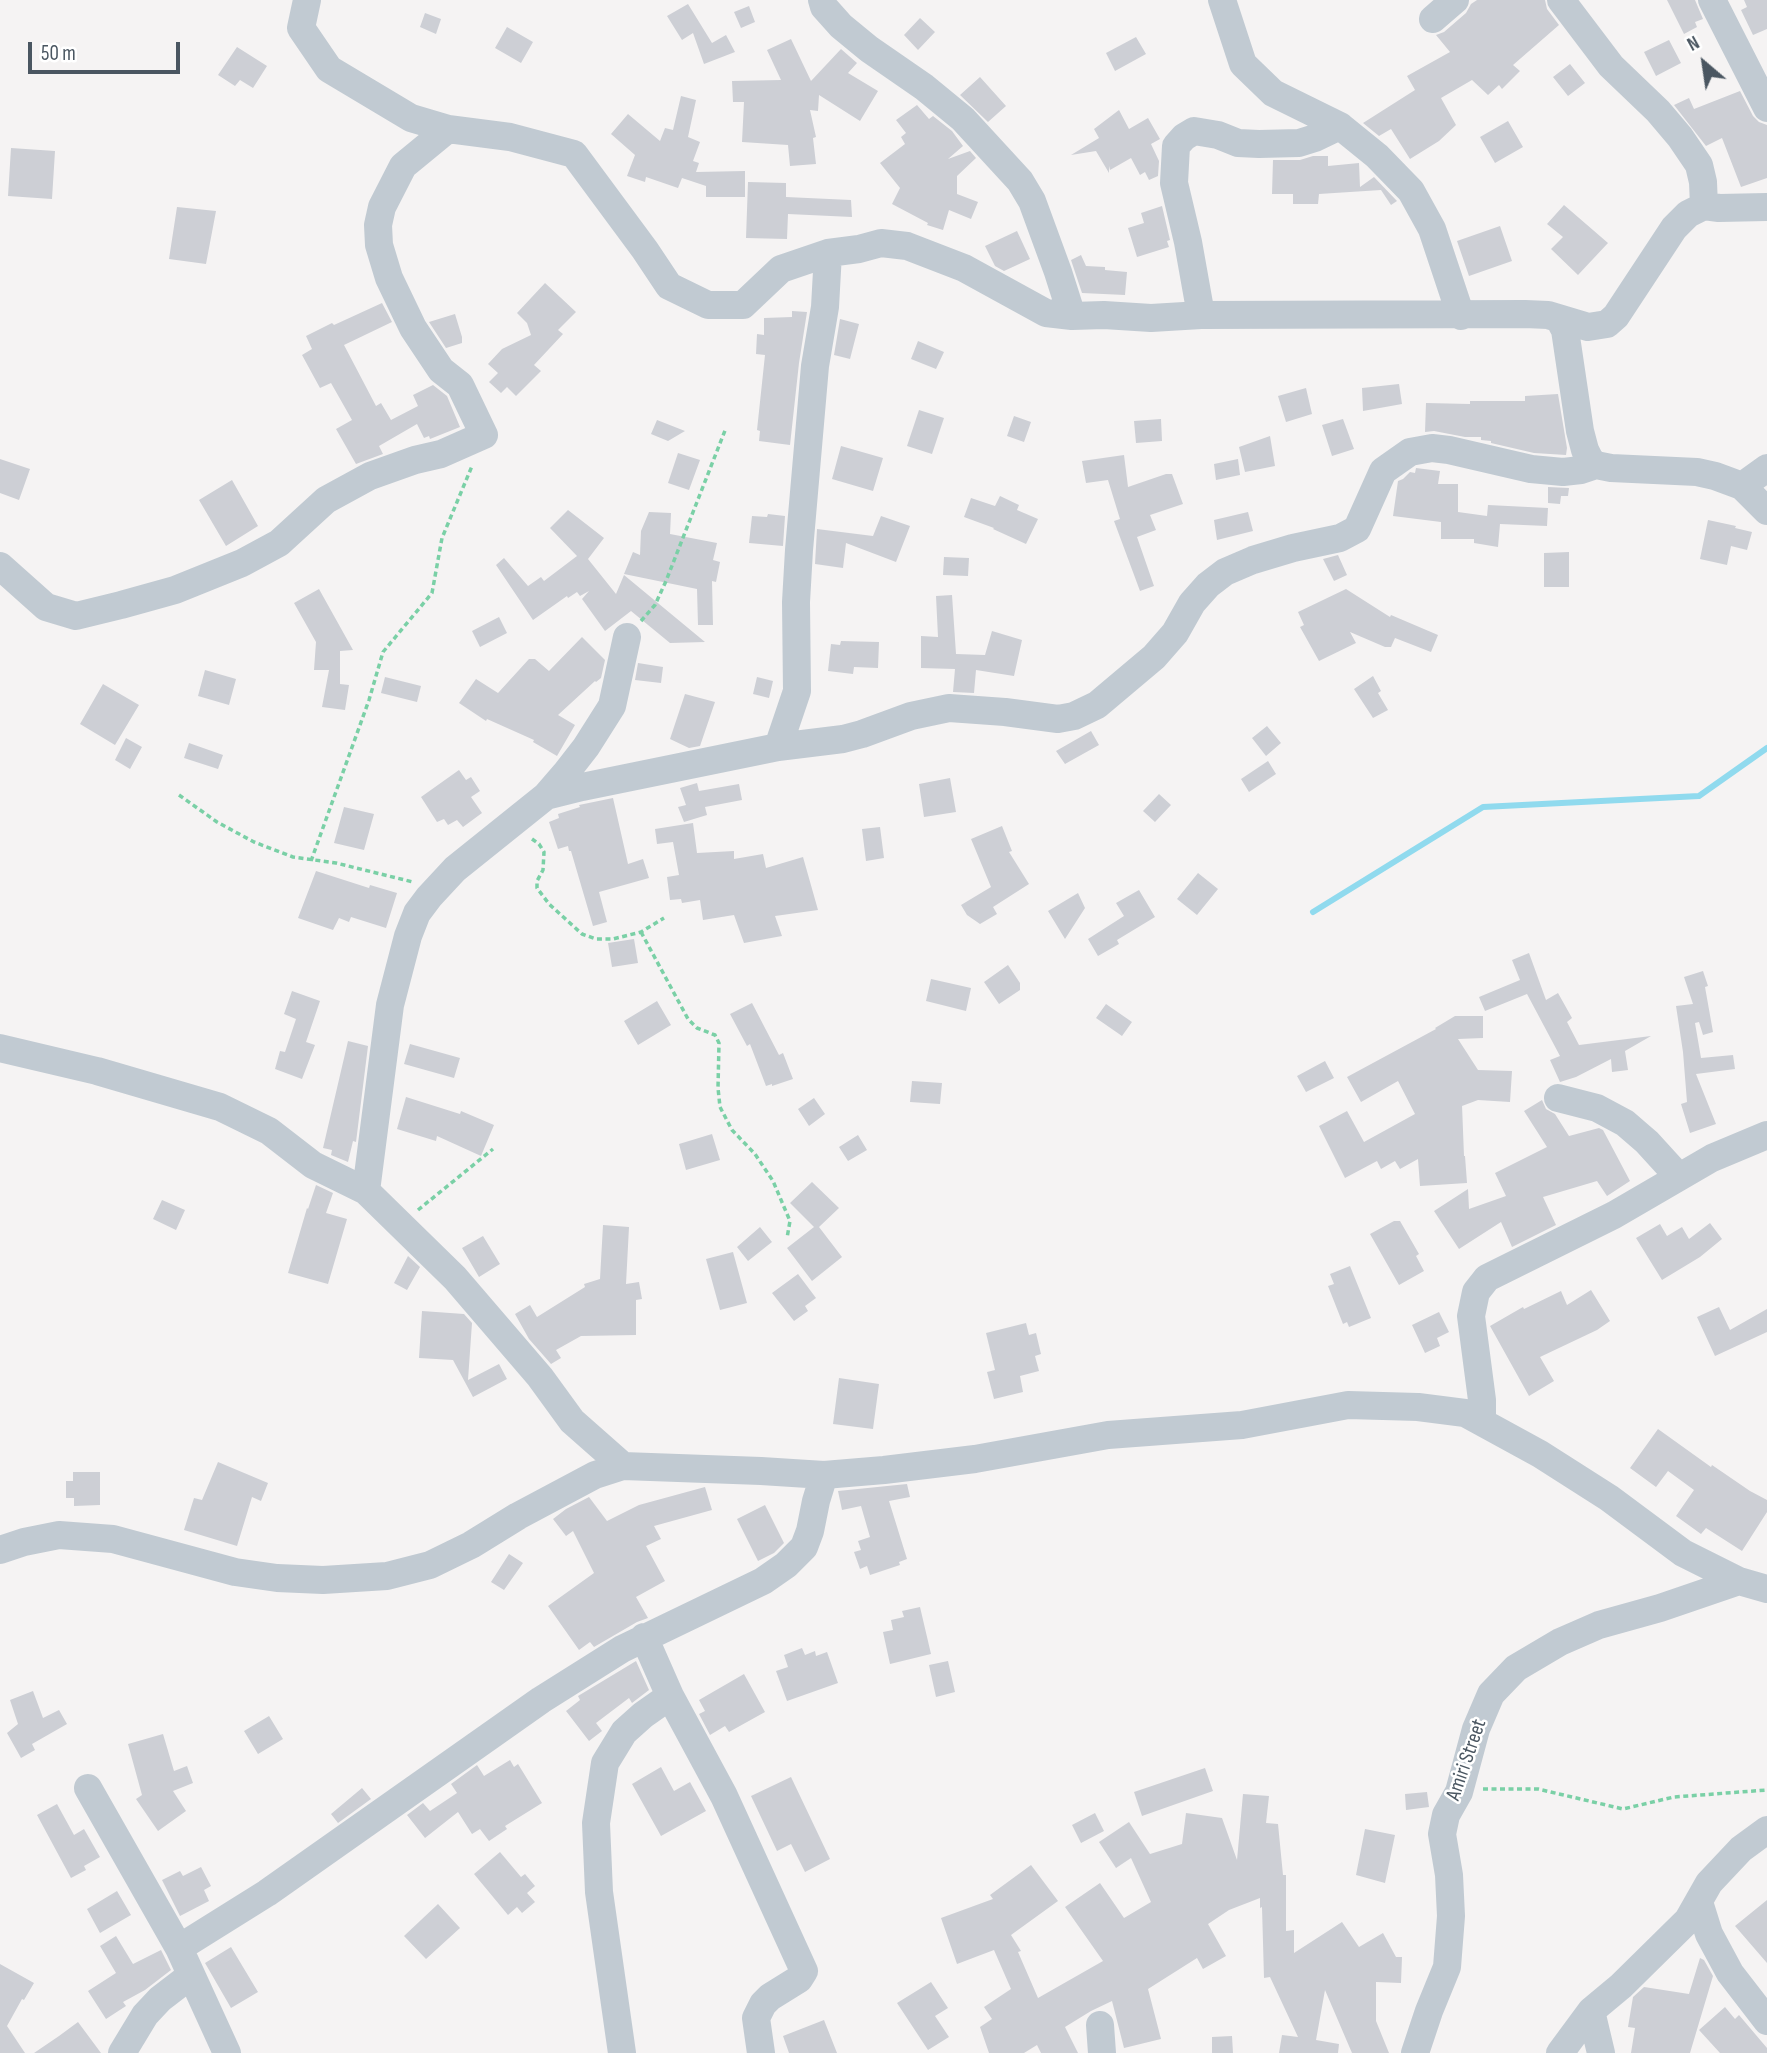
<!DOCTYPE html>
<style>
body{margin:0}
#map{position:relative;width:1767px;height:2053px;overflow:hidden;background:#f5f3f3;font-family:"Sofia Sans Condensed",sans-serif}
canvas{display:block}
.north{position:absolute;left:1669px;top:28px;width:70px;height:70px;-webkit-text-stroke:5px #fff;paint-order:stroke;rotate:331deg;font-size:19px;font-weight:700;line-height:28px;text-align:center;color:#4a5661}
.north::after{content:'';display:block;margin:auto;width:24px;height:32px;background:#4a5661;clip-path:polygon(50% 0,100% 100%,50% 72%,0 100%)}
.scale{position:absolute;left:28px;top:42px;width:152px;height:32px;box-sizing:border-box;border:4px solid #4a5661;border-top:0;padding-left:9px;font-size:21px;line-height:24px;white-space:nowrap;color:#4a5661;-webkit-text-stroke:5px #fff;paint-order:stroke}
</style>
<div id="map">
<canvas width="1767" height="2053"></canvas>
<div class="north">N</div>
<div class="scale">50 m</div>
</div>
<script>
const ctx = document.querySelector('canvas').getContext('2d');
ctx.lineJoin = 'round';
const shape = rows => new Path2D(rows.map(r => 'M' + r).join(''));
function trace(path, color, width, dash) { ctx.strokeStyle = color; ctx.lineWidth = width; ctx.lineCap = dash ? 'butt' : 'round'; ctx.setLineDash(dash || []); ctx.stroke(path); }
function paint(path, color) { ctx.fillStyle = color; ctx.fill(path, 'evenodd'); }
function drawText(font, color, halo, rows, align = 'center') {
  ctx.font = font + ' "Sofia Sans Condensed",sans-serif'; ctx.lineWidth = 5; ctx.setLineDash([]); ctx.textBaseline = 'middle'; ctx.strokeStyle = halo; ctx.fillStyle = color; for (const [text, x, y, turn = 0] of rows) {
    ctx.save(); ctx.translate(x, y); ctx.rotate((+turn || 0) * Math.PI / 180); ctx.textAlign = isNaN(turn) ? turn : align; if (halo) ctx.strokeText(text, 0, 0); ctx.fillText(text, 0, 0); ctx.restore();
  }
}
trace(shape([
 [1313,912,1483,807,1699,796,1767,748]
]), '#90daee', 6);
paint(shape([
 [1477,0,1545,0,1547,9,1559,25,1513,65,1520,71,1502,89,1499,85,1488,95,1472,80,1441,98,1456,125,1439,141,1410,159,1391,129,1379,136,1363,123,1415,90,1407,76,1450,52,1436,35,1444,32,1466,13,1471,4],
 [1667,0,1695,0,1703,19,1695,22,1697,27,1684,34],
 [1744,0,1767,0,1767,29,1753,35,1741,10,1747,7],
 [688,4,712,43,726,35,735,52,704,64,693,33,682,40,667,16],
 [749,6,755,22,741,28,734,12],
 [425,13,441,19,436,34,420,27],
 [920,18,935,32,918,50,904,35],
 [507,27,533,42,521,63,495,48],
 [1136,37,1146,54,1115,71,1106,53],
 [791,39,811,81,841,49,857,63,848,73,878,91,860,121,819,95,818,111,810,110,816,137,813,138,816,164,790,166,788,145,742,142,744,102,733,102,732,81,781,80,767,50],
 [1669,40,1681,63,1656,76,1644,52],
 [237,47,267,66,253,88,240,80,235,86,218,75],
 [1570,64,1585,83,1568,96,1553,77],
 [980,77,1006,106,988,122,960,95],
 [1740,91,1753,116,1759,122,1767,125,1767,178,1741,187,1722,138,1706,146,1674,105,1689,98,1694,109],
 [681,96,696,100,688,137,700,142,693,161,699,163,696,172,745,171,745,197,706,197,706,186,682,178,678,188,646,177,645,182,627,176,635,155,611,134,628,114,660,141,665,128,673,130],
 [917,105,929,119,933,116,952,131,963,146,948,159,970,151,976,158,957,176,957,194,978,202,971,219,949,210,943,230,927,225,928,223,892,204,900,188,880,163,905,144,901,137,906,133,896,120],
 [1119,110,1129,129,1148,118,1160,139,1151,144,1159,161,1158,176,1149,180,1145,172,1140,175,1131,158,1110,170,1109,166,1109,173,1096,151,1071,155,1099,138,1094,129],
 [1508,121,1523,147,1495,163,1480,137],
 [11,148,55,151,52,199,8,196],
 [1313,156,1328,156,1328,166,1359,163,1360,187,1374,177,1397,201,1391,205,1381,190,1319,194,1318,204,1293,204,1293,194,1272,194,1273,160,1300,160],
 [748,182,786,183,786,197,851,200,852,217,788,214,787,239,746,238],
 [1564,205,1608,243,1578,275,1551,249,1563,237,1547,224],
 [1162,206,1170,240,1167,241,1169,247,1137,257,1128,228,1144,223,1141,213],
 [177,207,216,211,206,264,169,259],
 [1500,226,1512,261,1469,276,1457,241],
 [1017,231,1030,259,1004,271,995,266,985,246],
 [1081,255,1086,266,1105,267,1105,270,1127,272,1125,295,1082,293,1071,260],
 [545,283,576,312,558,330,563,334,534,365,541,371,516,396,507,387,501,393,489,382,498,373,488,364,502,349,531,335,527,323,517,313],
 [382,303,392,322,344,345,376,406,381,403,391,420,418,406,413,395,433,385,447,396,460,427,430,439,429,436,424,438,417,424,379,446,383,454,356,464,336,429,352,420,331,383,320,388,302,355,312,349,306,336,332,323,334,325],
 [792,311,807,312,799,363,790,445,759,441,760,431,757,430,765,355,756,354,757,334,764,335,764,318,792,317],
 [455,314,462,337,462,343,446,348,429,322],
 [840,319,859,324,850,359,834,355],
 [918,341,944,352,936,369,911,359],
 [1399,384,1402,404,1363,411,1362,388],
 [1306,388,1312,414,1286,422,1278,396],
 [1558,394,1567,448,1566,455,1534,453,1491,443,1491,441,1481,440,1481,437,1465,437,1434,431,1425,432,1426,403,1470,404,1470,401,1525,401,1525,396],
 [919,410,944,418,932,454,907,446],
 [1014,416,1031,422,1024,442,1007,436],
 [1161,419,1162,441,1136,443,1134,421],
 [1343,419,1354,449,1332,456,1322,425],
 [657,420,685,431,668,441,651,434],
 [1270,436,1275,466,1245,472,1239,447],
 [841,446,883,458,873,491,832,479],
 [678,453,700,460,689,490,668,483],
 [1124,455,1128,487,1166,474,1172,474,1183,504,1150,515,1156,530,1137,537,1154,586,1140,591,1114,521,1120,519,1108,480,1086,483,1082,461],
 [0,459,30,469,19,500,0,493],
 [1238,459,1240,475,1216,480,1214,464],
 [1416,468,1440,471,1438,484,1458,484,1458,512,1487,516,1488,505,1548,508,1547,526,1500,524,1498,547,1474,543,1474,539,1441,539,1441,522,1393,516,1398,481,1403,479,1410,472,1415,473],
 [232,480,258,526,226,546,199,500],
 [1548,487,1569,488,1568,496,1561,496,1560,504,1548,503],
 [1000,496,1019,505,1017,510,1038,519,1026,544,993,529,994,528,964,517,971,498,995,506],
 [568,510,604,538,588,559,616,594,624,575,705,642,670,643,631,611,605,631,582,599,589,591,580,596,577,592,568,598,567,596,533,620,496,565,504,558,528,586,541,577,544,581,577,556,550,528],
 [649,512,671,513,670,534,717,543,713,560,720,562,716,582,712,581,713,625,698,625,697,589,624,574,633,552,640,555,641,531],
 [1248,512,1253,531,1217,540,1214,520],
 [768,514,785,516,783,546,749,543,752,516,767,517],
 [881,516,910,526,896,562,846,543,843,568,815,564,817,529,873,536],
 [1708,520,1736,526,1735,528,1752,532,1747,550,1731,546,1727,565,1700,559],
 [1569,552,1569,587,1544,587,1544,553],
 [1338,555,1347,575,1334,581,1323,559],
 [944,557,969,558,968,576,943,575],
 [319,589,353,650,340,651,340,684,349,685,345,710,322,707,329,670,314,670,316,642,294,603],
 [1346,589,1390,617,1391,615,1438,635,1431,652,1395,638,1391,647,1385,647,1350,632,1356,643,1319,661,1300,627,1304,625,1298,612],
 [952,595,956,654,985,655,992,631,1022,640,1014,676,976,670,974,693,953,692,955,669,921,668,921,636,938,637,936,596],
 [499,617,507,633,480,647,472,631],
 [582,637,605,660,601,678,596,682,595,681,558,715,575,725,557,756,533,742,534,740,487,719,486,721,459,703,476,679,498,693,529,659,535,659,549,671],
 [841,641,879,642,878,668,854,667,853,674,828,671,831,644,840,645],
 [638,663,663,667,661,683,635,680],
 [205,670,236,679,229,705,198,696],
 [1373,676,1381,691,1378,693,1388,710,1373,718,1354,689],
 [385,677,421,686,417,702,381,693],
 [757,677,773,681,769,698,753,694],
 [103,684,139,705,115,745,80,724],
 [685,694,715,702,700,746,689,748,670,739],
 [1267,726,1281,743,1266,756,1252,738],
 [1091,731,1099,745,1065,764,1056,751],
 [126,738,142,747,130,769,115,760],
 [189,743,223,755,218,769,184,758],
 [1268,761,1276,774,1249,792,1241,779],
 [459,770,466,780,471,777,480,791,471,797,482,813,463,827,457,820,448,825,444,819,437,822,421,797],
 [950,778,956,812,924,817,919,784],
 [697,783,699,791,739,784,742,800,705,807,707,815,684,822,678,807,686,805,680,788],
 [1159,794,1171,805,1155,822,1143,811],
 [613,798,628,864,643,859,649,878,599,892,607,922,593,926,571,851,569,851,568,846,558,849,549,822,559,818,558,814,580,807,579,805],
 [344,807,374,814,364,850,334,843],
 [693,823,697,853,734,851,734,859,763,854,766,868,803,857,818,910,775,916,782,936,744,943,734,915,703,920,700,900,682,903,681,899,670,900,667,877,679,875,673,842,657,844,655,829],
 [1002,826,1012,851,1009,852,1029,884,993,907,997,914,980,924,967,915,961,905,991,887,971,839],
 [880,827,884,858,866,861,862,829],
 [316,871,369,888,370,885,397,893,386,928,351,917,349,922,339,918,333,930,298,918],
 [1198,873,1218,889,1197,915,1177,899],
 [1139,890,1155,917,1117,940,1119,944,1098,956,1088,939,1124,916,1116,903],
 [1078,893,1085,908,1065,939,1048,911],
 [634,939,638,963,612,967,608,943],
 [1529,953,1546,1000,1558,993,1572,1018,1567,1022,1579,1045,1651,1036,1625,1051,1628,1070,1612,1072,1611,1059,1576,1077,1560,1082,1550,1060,1560,1056,1527,994,1485,1011,1479,997,1520,980,1512,960],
 [1008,965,1020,983,1020,990,999,1004,984,982],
 [1703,971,1708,986,1705,987,1713,1032,1703,1035,1699,1022,1695,1023,1701,1058,1733,1055,1735,1069,1696,1074,1716,1124,1690,1133,1681,1104,1687,1102,1683,1052,1676,1006,1693,1004,1684,977],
 [931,979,971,988,966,1011,926,1001],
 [292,991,320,1001,306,1042,315,1045,302,1079,275,1069,280,1051,285,1052,296,1019,284,1014],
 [657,1001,671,1025,638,1045,624,1021],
 [752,1003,779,1055,783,1053,793,1079,772,1086,772,1084,766,1086,750,1044,747,1046,730,1014],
 [1106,1004,1132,1022,1122,1036,1096,1018],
 [1455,1016,1483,1016,1483,1038,1458,1039,1478,1070,1512,1071,1510,1102,1478,1100,1462,1106,1462,1105,1464,1156,1465,1156,1467,1183,1420,1186,1418,1159,1400,1169,1395,1161,1381,1169,1377,1161,1345,1178,1319,1126,1347,1111,1364,1142,1415,1114,1398,1081,1361,1102,1347,1077,1436,1029,1435,1028],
 [348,1041,368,1046,356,1142,353,1141,348,1162,331,1155,332,1150,323,1148],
 [410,1044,460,1058,454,1078,404,1064],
 [1325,1061,1334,1078,1306,1092,1297,1076],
 [912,1081,942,1083,940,1104,910,1102],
 [406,1097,460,1114,461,1111,494,1125,481,1156,437,1136,436,1141,397,1129],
 [814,1098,825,1114,809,1126,798,1109],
 [1542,1100,1546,1109,1555,1114,1569,1136,1599,1128,1603,1130,1630,1181,1607,1196,1597,1181,1543,1197,1556,1225,1512,1247,1501,1222,1459,1249,1434,1211,1468,1189,1469,1209,1506,1196,1495,1173,1547,1147,1524,1111],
 [712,1134,720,1160,686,1170,679,1144],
 [858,1135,867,1150,848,1161,839,1147],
 [812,1182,839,1208,819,1227,842,1257,812,1281,787,1248,814,1227,790,1203],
 [316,1185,333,1193,326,1213,347,1219,328,1284,288,1273,307,1208,308,1209],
 [162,1200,185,1210,176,1230,153,1219],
 [1394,1221,1400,1221,1419,1254,1416,1256,1424,1271,1399,1285,1370,1234],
 [1710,1223,1722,1239,1700,1257,1662,1280,1636,1238,1660,1224,1667,1236,1682,1227,1689,1239],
 [603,1225,629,1227,626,1284,639,1282,642,1299,636,1300,636,1335,581,1336,556,1350,561,1358,551,1364,529,1339,515,1314,530,1305,537,1317,585,1287,584,1284,600,1279],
 [760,1227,772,1242,748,1261,737,1247],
 [483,1236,500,1264,479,1277,462,1248],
 [733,1252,747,1303,720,1310,706,1259],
 [408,1256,420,1267,407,1290,394,1283],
 [1350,1266,1371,1318,1349,1327,1347,1322,1343,1324,1328,1286,1334,1284,1330,1274],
 [798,1274,816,1298,805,1306,808,1311,794,1321,772,1293],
 [1591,1290,1610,1321,1597,1330,1540,1357,1554,1381,1529,1396,1490,1326,1523,1307,1524,1309,1561,1291,1567,1305],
 [1719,1307,1730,1330,1767,1309,1767,1332,1715,1356,1697,1317],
 [422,1311,464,1314,472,1323,468,1380,499,1364,507,1379,473,1397,453,1360,419,1358],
 [1439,1312,1449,1332,1437,1338,1440,1346,1425,1353,1412,1325],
 [1026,1323,1029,1335,1036,1333,1041,1354,1035,1356,1039,1371,1020,1376,1023,1392,994,1399,987,1372,995,1370,986,1333],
 [839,1378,879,1384,873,1429,833,1424],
 [1658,1429,1711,1467,1712,1465,1750,1491,1767,1500,1767,1512,1742,1551,1706,1528,1701,1534,1676,1516,1694,1490,1668,1471,1656,1487,1630,1468],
 [218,1462,268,1483,261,1501,252,1497,237,1546,184,1530,194,1498,202,1500],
 [73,1472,100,1472,100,1505,74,1506,74,1498,66,1498,66,1481,73,1481],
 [907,1484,910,1497,889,1501,907,1559,899,1562,900,1565,870,1575,867,1566,860,1569,854,1552,861,1550,858,1541,870,1537,861,1506,842,1510,838,1491],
 [705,1487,712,1510,654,1526,661,1539,646,1546,665,1581,636,1597,648,1618,637,1622,594,1647,590,1642,579,1650,548,1606,594,1573,573,1531,566,1536,553,1519,566,1509,589,1497,607,1521,639,1505],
 [765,1505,784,1543,774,1553,758,1561,737,1519],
 [509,1554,523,1563,504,1590,491,1582],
 [920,1607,931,1654,890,1664,883,1632,893,1630,891,1620,904,1617,902,1611],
 [802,1648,805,1655,815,1651,816,1656,827,1652,838,1683,787,1701,776,1671,788,1667,784,1655],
 [636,1661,649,1690,632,1703,629,1698,596,1723,602,1731,589,1741,566,1711,580,1700,578,1696],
 [948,1661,955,1692,936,1697,929,1665],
 [744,1674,765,1712,729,1732,725,1726,710,1735,699,1714,705,1711,699,1700],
 [33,1691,43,1718,59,1710,67,1724,32,1744,35,1750,21,1758,7,1733,18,1724,10,1700],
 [269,1716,283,1739,258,1754,244,1731],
 [163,1734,174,1771,187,1766,193,1783,173,1791,186,1811,158,1831,136,1799,142,1795,128,1744],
 [510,1760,514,1767,518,1764,542,1803,505,1826,507,1829,489,1841,480,1829,472,1834,458,1812,425,1838,407,1815,423,1803,430,1811,457,1793,451,1784,477,1765,484,1776],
 [661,1767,674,1791,690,1782,706,1811,661,1836,632,1784],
 [1205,1768,1213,1791,1142,1816,1134,1792],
 [791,1777,830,1859,805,1872,791,1844,777,1851,751,1796],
 [362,1788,371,1799,338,1823,331,1814],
 [1427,1792,1429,1807,1406,1810,1405,1794],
 [1243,1794,1269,1796,1266,1823,1278,1824,1283,1875,1286,1875,1286,1931,1294,1930,1294,1953,1342,1922,1359,1947,1383,1933,1396,1957,1402,1957,1401,1983,1376,1982,1376,2021,1389,2053,1352,2053,1325,1990,1316,2040,1339,2044,1338,2053,1279,2053,1282,2035,1298,2037,1270,1977,1264,1978,1262,1907,1260,1908,1260,1898,1229,1910,1208,1924,1226,1956,1203,1969,1197,1958,1148,1989,1161,2039,1124,2048,1112,2001,1091,2011,1065,2027,1078,2053,1041,2053,1037,2045,1024,2053,989,2053,980,2027,992,2019,984,2007,1011,1989,994,1950,957,1964,941,1918,993,1899,990,1895,1031,1865,1058,1901,1011,1935,1021,1951,1018,1952,1038,1998,1103,1961,1065,1907,1100,1883,1124,1918,1151,1902,1131,1858,1116,1868,1099,1842,1129,1822,1150,1854,1182,1844,1186,1813,1222,1818,1237,1860],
 [57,1804,74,1835,84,1829,100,1857,84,1866,86,1870,71,1878,37,1815],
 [1095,1813,1104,1831,1081,1843,1072,1825],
 [1365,1829,1395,1835,1385,1883,1356,1875],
 [500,1852,521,1877,525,1874,535,1886,527,1893,535,1902,522,1913,517,1907,508,1915,474,1874],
 [201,1867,211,1886,204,1890,209,1901,180,1916,162,1880,180,1871,183,1876],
 [117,1891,131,1915,100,1933,87,1909],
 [1767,1900,1767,1963,1735,1926],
 [438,1904,460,1928,426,1959,404,1936],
 [116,1936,133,1964,161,1950,171,1970,145,1990,123,2002,126,2006,106,2019,88,1991,116,1973,100,1946],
 [231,1947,258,1992,231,2008,205,1963],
 [1700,1958,1704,1960,1713,1976,1690,2053,1631,2053,1635,2028,1628,2027,1633,1997,1644,1987,1689,1994],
 [0,1964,34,1983,24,2000,22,1999,7,2026,25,2053,0,2053],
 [931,1982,948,2008,935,2016,949,2037,928,2050,897,2003],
 [1725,2007,1735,2019,1739,2015,1767,2048,1767,2053,1720,2053,1699,2030],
 [824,2020,837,2053,789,2053,783,2036],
 [78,2022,101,2053,34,2053,59,2036],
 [1232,2036,1233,2053,1212,2053,1212,2037]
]), '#cdcfd5');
trace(shape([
 [641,621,655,605,666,581,726,428],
 [179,795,217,822,254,842,293,857,336,863,413,882],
 [532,839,539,844,544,852,543,870,537,881,537,888,549,904,582,934,596,939,613,939,641,932,664,918],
 [311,861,369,700,383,652,432,593,442,538,472,466],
 [641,932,688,1019,697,1028,715,1035,719,1043,718,1088,720,1107,732,1130,755,1154,773,1181,790,1221,787,1238],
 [418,1210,493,1149],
 [1483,1789,1538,1789,1623,1809,1674,1797,1767,1790]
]), '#7ad0a6', 3.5, [5, 3.5]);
trace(shape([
 [307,0,301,28,329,69,411,118,448,129,510,137,574,154,645,250,669,286,708,305,743,305,781,269,828,253,859,249,881,243,907,246,964,268,1046,313,1072,316,1104,315,1151,318,1201,315,1525,314,1548,315,1588,327,1607,324,1616,316,1674,228,1688,214,1704,206,1719,208,1767,207],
 [822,0,824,7,841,26,869,49,924,87,963,119,1020,181,1032,201,1058,272,1072,316],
 [1222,0,1243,64,1273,93,1340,126,1377,156,1411,191,1432,229,1461,316],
 [1561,0,1611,66,1658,111,1680,137,1699,165,1703,182,1704,206],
 [1712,0,1767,108],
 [1433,19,1455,0],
 [1201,315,1188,242,1174,183,1176,146,1184,137,1194,131,1218,135,1238,143,1259,144,1299,143,1315,138,1340,126],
 [1559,319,1565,330,1580,431,1585,450,1590,460,1596,465,1611,468,1697,472,1715,476,1742,486,1767,511],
 [1742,486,1767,468],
 [0,566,46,607,76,616,121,605,175,590,242,563,279,543,326,500,370,476,415,460,441,454,484,435,460,385,441,370,413,328,389,278,379,245,378,225,382,207,403,166,448,129],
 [778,747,797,691,796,602,799,550,815,366,825,307,828,253],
 [546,796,582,787,778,747,843,739,862,734,911,716,949,708,1005,712,1058,719,1074,716,1097,705,1154,657,1175,633,1192,603,1208,585,1225,572,1253,560,1293,548,1340,538,1357,529,1383,471,1410,452,1432,448,1449,450,1531,469,1563,472,1581,470,1596,465],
 [0,1048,97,1071,220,1107,269,1131,313,1165,366,1191,455,1278,540,1377,572,1421,623,1466,761,1471,824,1475,884,1470,975,1459,1108,1435,1242,1425,1348,1405,1418,1407,1465,1413,1540,1454,1609,1498,1683,1553,1739,1581,1767,1589],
 [1558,1098,1597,1108,1625,1123,1647,1142,1678,1176],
 [366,1191,390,1005,408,936,417,913,429,897,455,869,546,796,565,774,586,747,612,706,627,637],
 [1482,1422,1482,1400,1471,1316,1476,1292,1487,1278,1614,1215,1712,1158,1767,1135],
 [0,1550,24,1542,59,1535,113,1539,235,1572,277,1578,323,1580,387,1576,430,1565,471,1545,518,1516,595,1475,623,1466],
 [644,1637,670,1696,724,1796,804,1971,799,1979,770,1997,763,2004,756,2018,761,2053],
 [88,1788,179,1948,227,2053],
 [1699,1902,1709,1934,1730,1973,1767,2021],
 [179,1948,267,1893,541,1700,622,1649,763,1581,786,1565,804,1547,810,1531,816,1501,824,1475],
 [1591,2011,1601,2053],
 [1100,2025,1102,2053],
 [122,2053,145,2015,160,1999,190,1976],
 [622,2053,599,1892,596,1823,605,1763,624,1732,643,1715,670,1696],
 [1415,2053,1429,2011,1447,1967,1451,1916,1449,1875,1442,1834,1446,1815,1459,1792,1476,1729,1491,1694,1516,1668,1560,1642,1599,1625,1660,1608,1739,1581],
 [1560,2053,1591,2011,1621,1986,1688,1920,1709,1883,1741,1849,1767,1830]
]), '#c1cad2', 28);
drawText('21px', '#4a5661', '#fff', [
 ["Amiri Street",1467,1760,-71]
]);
</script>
